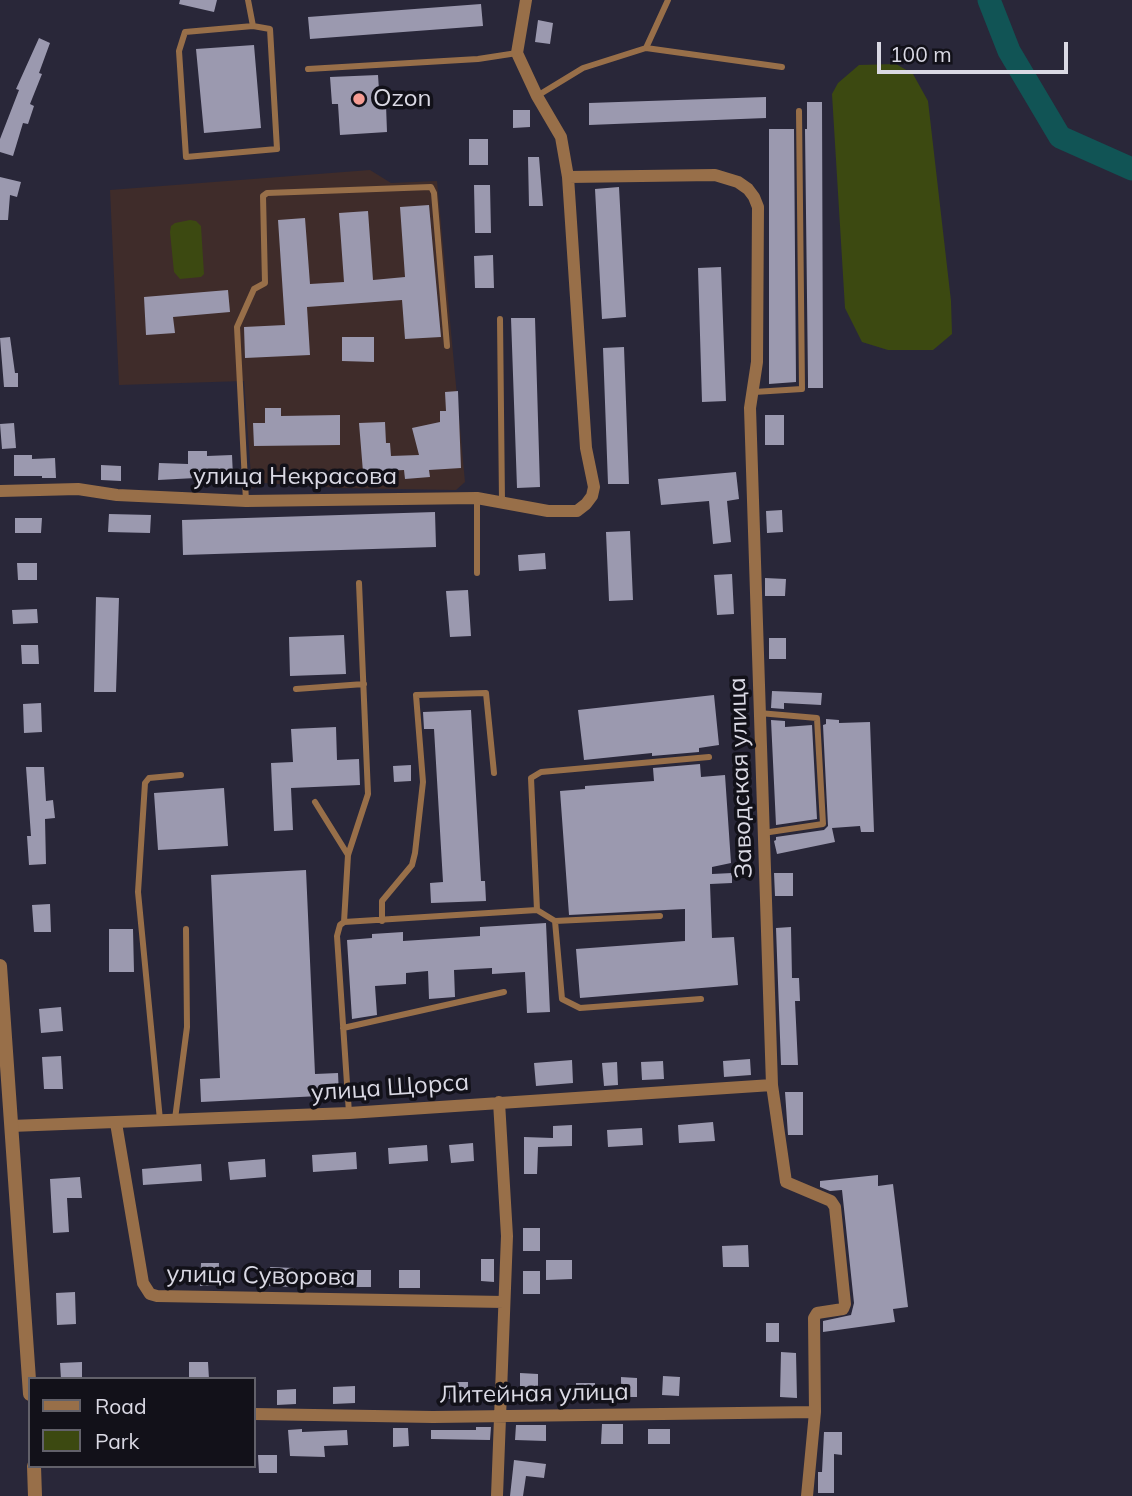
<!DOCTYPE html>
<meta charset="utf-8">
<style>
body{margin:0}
#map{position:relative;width:1132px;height:1496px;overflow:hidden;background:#292739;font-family:Mulish,sans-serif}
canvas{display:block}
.legend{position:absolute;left:28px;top:1377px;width:228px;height:91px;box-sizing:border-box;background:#121119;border:2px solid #62616a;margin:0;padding:9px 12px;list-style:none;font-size:21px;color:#dad9e4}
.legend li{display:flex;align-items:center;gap:14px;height:35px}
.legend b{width:35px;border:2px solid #62616a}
.scale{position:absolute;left:877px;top:42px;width:191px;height:32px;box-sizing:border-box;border:4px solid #dad9e4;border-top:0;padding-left:9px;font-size:21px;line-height:24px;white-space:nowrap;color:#dad9e4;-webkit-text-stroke:5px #121119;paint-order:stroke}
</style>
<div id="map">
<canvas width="1132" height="1496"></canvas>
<ul class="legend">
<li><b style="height:9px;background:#986f49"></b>Road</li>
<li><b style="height:19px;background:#3c4911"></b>Park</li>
</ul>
<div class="scale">100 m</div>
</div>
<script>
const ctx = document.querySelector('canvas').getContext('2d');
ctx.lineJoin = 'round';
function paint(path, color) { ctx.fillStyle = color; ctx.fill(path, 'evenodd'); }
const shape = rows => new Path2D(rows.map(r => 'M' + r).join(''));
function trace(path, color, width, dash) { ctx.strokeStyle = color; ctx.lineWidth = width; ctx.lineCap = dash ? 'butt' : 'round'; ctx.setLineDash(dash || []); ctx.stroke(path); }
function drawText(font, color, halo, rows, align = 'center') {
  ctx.font = font + ' Mulish,sans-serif'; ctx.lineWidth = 7; ctx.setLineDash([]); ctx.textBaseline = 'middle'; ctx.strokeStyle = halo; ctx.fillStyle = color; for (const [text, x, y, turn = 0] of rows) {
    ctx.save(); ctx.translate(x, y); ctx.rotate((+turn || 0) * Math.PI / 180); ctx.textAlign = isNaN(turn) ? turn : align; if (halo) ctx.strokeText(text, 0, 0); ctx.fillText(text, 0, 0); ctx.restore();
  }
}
paint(shape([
 [370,170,391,183,437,181,465,482,456,490,340,488,264,483,252,489,244,381,119,385,110,190]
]), '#3f2c2a');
paint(shape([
 [896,64,913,74,928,101,951,301,952,334,933,350,888,350,862,342,845,308,832,94,838,83,859,65],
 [190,220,196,221,201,226,204,274,201,277,180,279,174,272,170,232,171,226,175,223]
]), '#3c4911');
trace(shape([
 [989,0,1009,51,1060,137,1132,169]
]), '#115455', 23);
paint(shape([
 [180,0,217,0,214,12,179,4],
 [481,4,483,26,310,39,308,17],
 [538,20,553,23,550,44,535,42],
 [39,38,50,43,39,73,42,74,30,104,34,106,28,124,23,123,13,156,0,152,0,139,19,90,16,89],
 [254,45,261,128,204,133,196,49],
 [378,75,380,105,386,105,387,132,340,135,338,104,332,104,330,77],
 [766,97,766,118,589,125,589,103],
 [807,102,822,102,823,388,808,388,808,381,805,129,807,129],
 [513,110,530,110,530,127,513,128],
 [769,129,794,129,796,382,769,384],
 [469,139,488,139,488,165,469,165],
 [528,157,539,157,543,206,529,206],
 [0,177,21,182,17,197,10,195,8,220,0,220],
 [474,185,490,185,491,233,475,233],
 [619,187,626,317,602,319,595,189],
 [429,205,441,337,405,339,402,300,307,307,310,355,245,358,244,327,285,325,278,220,305,218,310,284,344,282,339,213,368,211,373,280,405,277,400,207],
 [493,255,494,288,475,288,474,256],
 [721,267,726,401,702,402,698,268],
 [228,290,230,312,173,317,175,333,146,335,144,297],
 [511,318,535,318,540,487,517,488],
 [10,337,15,373,18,373,18,387,4,387,0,338],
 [342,337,374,337,374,362,342,361],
 [624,347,629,484,608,484,603,348],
 [458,391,461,468,429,470,430,477,405,479,404,470,363,472,359,423,385,422,386,443,390,443,391,456,419,455,412,428,440,422,440,411,446,411,445,392],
 [265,408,281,408,281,416,340,415,340,445,254,446,253,423,265,423],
 [765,415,784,415,784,445,765,445],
 [14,423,16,448,2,449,0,424],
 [188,451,207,451,207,456,232,455,233,476,158,480,159,463,188,464],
 [14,455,32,455,32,459,55,458,56,478,42,478,42,476,14,476],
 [101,465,121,466,121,481,101,480],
 [736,472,739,499,727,501,731,542,713,544,709,501,661,505,658,479],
 [782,510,783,532,767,533,766,511],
 [435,512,436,547,183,555,182,520],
 [109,514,151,515,150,533,108,532],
 [15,518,42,518,41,533,15,533],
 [630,531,633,600,609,601,606,532],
 [545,553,546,569,519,571,518,555],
 [17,563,37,563,37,580,18,580],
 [732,574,734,614,717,615,714,575],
 [765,578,786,579,785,596,765,596],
 [468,590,471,636,450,637,446,591],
 [96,597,119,598,116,692,94,692],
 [37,609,38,623,13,624,12,610],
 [344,635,346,674,290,676,289,637],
 [769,638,786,638,786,659,769,659],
 [21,645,38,645,39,664,22,664],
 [772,691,822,693,821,705,784,703,784,709,771,708],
 [714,695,719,745,699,748,699,752,652,756,652,753,584,760,578,710],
 [41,703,42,732,24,733,23,704],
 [471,710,481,881,485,881,486,901,431,903,430,883,443,882,434,729,424,729,423,712],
 [826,719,839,720,839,723,870,722,874,832,861,832,860,826,832,828,835,842,777,854,774,841,776,840,776,837,824,830,828,826,823,725,826,724],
 [771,720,785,721,785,727,812,725,817,819,776,825],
 [336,727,337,760,359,759,360,785,291,788,293,830,274,831,271,763,293,762,291,729],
 [700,764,701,777,725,775,731,863,712,867,712,874,732,873,732,883,710,884,712,938,734,937,738,985,580,998,576,949,685,941,685,909,569,915,560,791,585,789,585,786,654,781,653,768],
 [411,765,411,781,394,782,393,766],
 [26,767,44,767,46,801,53,800,55,818,45,819,46,864,29,865,27,836,31,836],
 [224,788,228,846,158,850,154,793],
 [306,870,315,1074,338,1073,339,1095,201,1102,200,1079,220,1078,211,875],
 [774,873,793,873,793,896,775,896],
 [50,904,51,932,34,932,32,905],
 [546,923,550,1012,527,1013,525,972,492,974,492,968,454,970,455,997,429,999,428,971,406,973,406,984,375,986,377,1015,352,1019,347,940,372,938,372,934,403,932,403,941,480,936,480,927],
 [791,927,792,978,799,978,800,1001,795,1001,798,1065,781,1065,776,928],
 [109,929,133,929,134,972,109,972],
 [61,1007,63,1031,41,1033,39,1009],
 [61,1056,63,1089,44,1089,42,1057],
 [750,1059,751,1075,724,1077,723,1061],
 [572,1060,573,1083,536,1086,534,1063],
 [663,1061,664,1079,642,1080,641,1062],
 [617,1062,618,1085,604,1086,602,1063],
 [785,1092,803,1092,803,1135,788,1135],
 [713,1122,715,1141,679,1143,678,1125],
 [572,1125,572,1146,538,1147,537,1174,524,1174,524,1137,553,1138,553,1126],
 [642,1128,643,1145,608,1147,607,1130],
 [473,1143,474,1161,451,1163,449,1145],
 [427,1145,428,1161,389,1164,388,1148],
 [356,1152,357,1169,313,1172,312,1155],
 [265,1159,266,1177,230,1180,228,1162],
 [201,1164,202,1181,143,1185,142,1169],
 [878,1175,878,1186,893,1184,908,1307,893,1309,895,1322,823,1332,823,1321,851,1315,854,1303,842,1190,830,1191,820,1187,820,1181],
 [80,1177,82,1198,67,1198,69,1232,53,1233,50,1179],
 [523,1228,540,1228,540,1251,523,1251],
 [748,1245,749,1267,723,1267,722,1246],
 [481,1259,494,1259,494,1282,481,1281],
 [546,1260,572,1260,572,1279,546,1280],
 [201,1263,219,1263,218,1286,200,1286],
 [270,1267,294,1268,293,1287,269,1286],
 [336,1270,371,1270,371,1287,336,1287],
 [399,1270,420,1270,420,1288,399,1288],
 [523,1271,540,1271,540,1294,523,1294],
 [75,1292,76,1324,57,1325,56,1293],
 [766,1323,779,1323,779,1342,766,1342],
 [781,1352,796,1353,797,1398,780,1397],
 [82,1362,82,1379,61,1379,60,1363],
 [189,1362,208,1362,209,1379,189,1379],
 [520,1373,538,1374,538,1397,520,1396],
 [663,1376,680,1377,679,1396,662,1395],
 [621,1377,637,1378,637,1397,621,1397],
 [446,1382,468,1382,468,1399,447,1399],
 [576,1383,595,1383,595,1399,576,1399],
 [355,1386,355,1403,333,1404,333,1387],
 [296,1389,296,1404,277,1405,277,1390],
 [602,1424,623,1424,623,1444,601,1444],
 [516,1425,546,1425,546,1441,515,1440],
 [476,1427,491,1427,490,1440,431,1439,431,1430,476,1430],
 [393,1428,408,1428,409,1446,393,1447],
 [302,1429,302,1432,347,1430,348,1445,324,1446,325,1457,290,1456,288,1430],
 [648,1429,670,1429,670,1444,648,1444],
 [824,1432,842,1432,842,1455,834,1454,834,1493,818,1493,818,1472,822,1472],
 [258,1455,277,1455,277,1473,259,1473],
 [514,1460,546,1464,544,1478,526,1476,523,1496,510,1496]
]), '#9b99af');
trace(shape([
 [248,0,253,26],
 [253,26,270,29,277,149,186,157,179,51,185,32,253,26],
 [646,48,668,0],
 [308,69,478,59,517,53],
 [537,96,583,68,646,48,782,67],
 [500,319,502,502],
 [754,392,802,389,799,111],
 [246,501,237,327,254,289,265,283,263,196,267,193,431,187,434,193,447,346],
 [477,573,477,498],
 [296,689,364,684],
 [759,713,817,718,823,824,763,833],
 [315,802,348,855],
 [537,910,555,921,562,999,580,1008,701,999],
 [382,921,382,901,412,865,415,853,423,782,416,695,486,693,494,773],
 [555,921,660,916],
 [344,922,537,910,531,778,541,772,709,757],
 [343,1028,504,992],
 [349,1113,337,936,340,925,344,922,348,855,368,794,359,583],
 [175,1119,187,1027,186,929],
 [160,1120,138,892,145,783,149,778,181,775]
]), '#986f49', 6);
trace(shape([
 [526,0,517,53,537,96,561,137,568,177,715,175,738,182,748,189,754,197,758,207,757,362,750,408,772,1085,786,1182,831,1201,835,1207,845,1304,843,1309,817,1313,814,1318,815,1412,807,1496],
 [0,491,78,489,117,495,246,501,477,498,548,511,577,511,586,504,592,496,594,487,586,448,568,177],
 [116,1123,143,1283,150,1294,157,1296,504,1302],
 [11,1126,349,1113,772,1085],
 [254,1414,433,1417,815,1412],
 [497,1496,507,1236,499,1102]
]), '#986f49', 12);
trace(shape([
 [0,966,30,1394],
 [34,1466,35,1496]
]), '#986f49', 14);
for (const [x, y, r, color] of [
 [359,99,7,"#f59c93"]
]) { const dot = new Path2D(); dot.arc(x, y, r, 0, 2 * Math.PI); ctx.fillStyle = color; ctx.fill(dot); trace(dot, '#121119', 2.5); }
drawText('24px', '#dad9e4', '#121119', [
 ["Ozon",373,99]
], 'left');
drawText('24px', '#dad9e4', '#121119', [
 ["улица Некрасова",295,477],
 ["Заводская улица",741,778,-92],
 ["улица Щорса",390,1088,-4],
 ["улица Суворова",261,1276,1],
 ["Литейная улица",534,1394,-1]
]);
</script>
